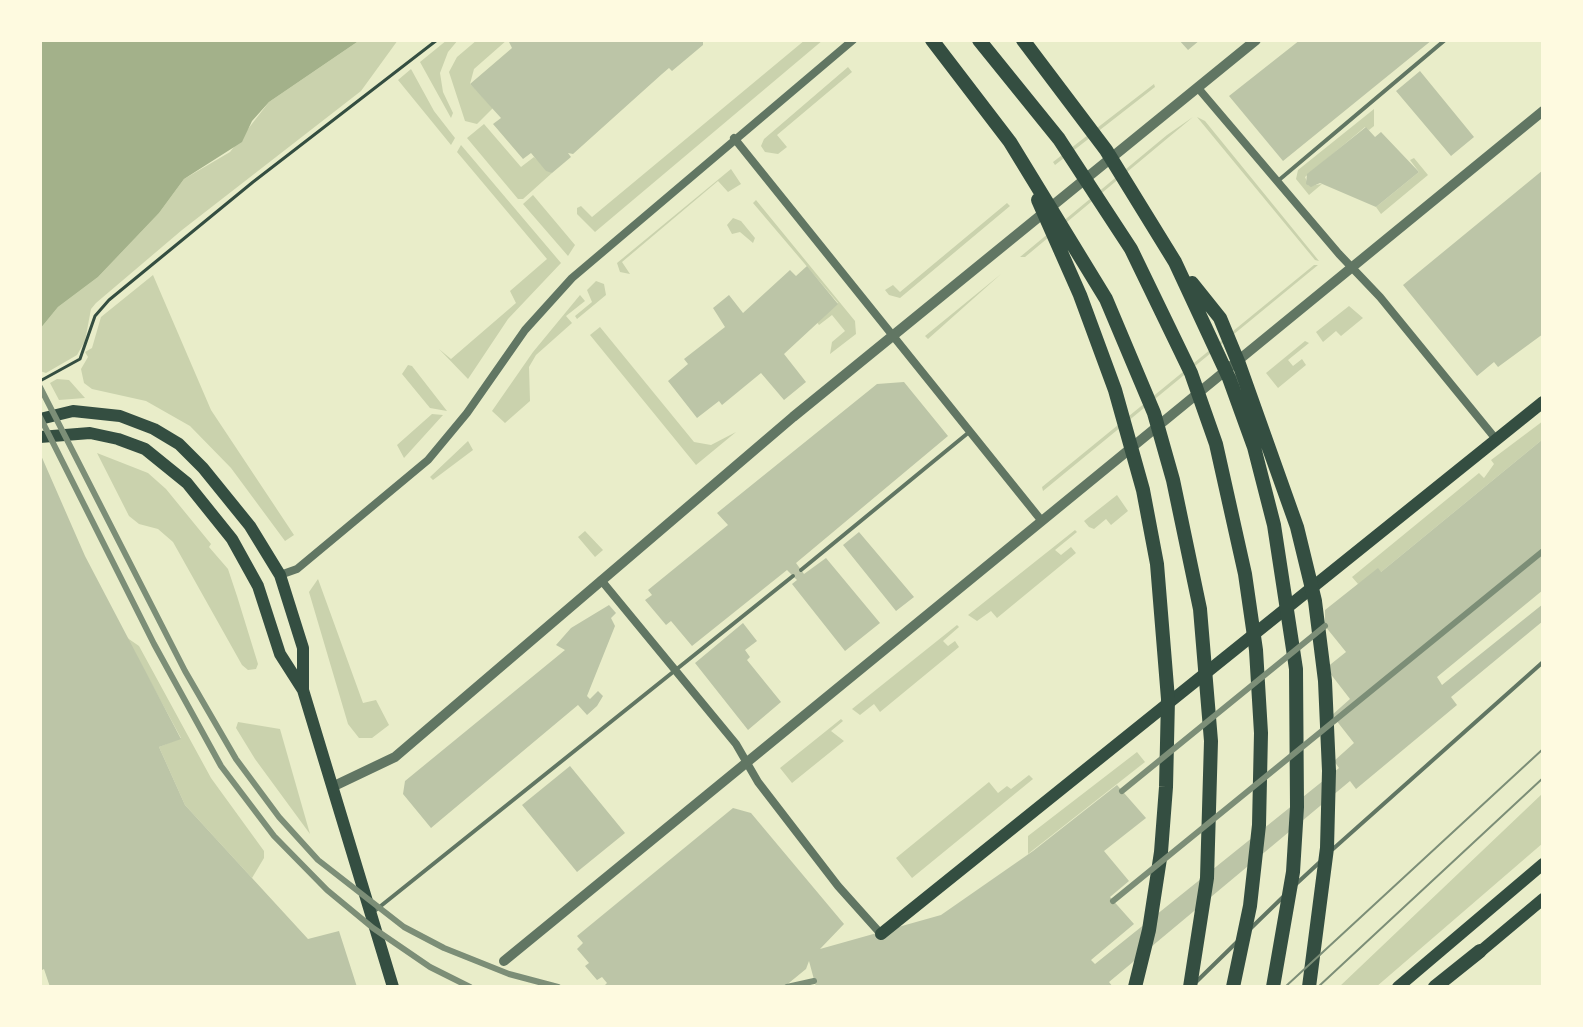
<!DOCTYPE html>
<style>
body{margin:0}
#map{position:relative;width:1583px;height:1027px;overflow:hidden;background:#e9edc9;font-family:Barlow,sans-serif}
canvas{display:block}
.frame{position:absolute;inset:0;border:42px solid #fefae0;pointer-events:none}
</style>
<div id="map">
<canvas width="1583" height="1027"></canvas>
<div class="frame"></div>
</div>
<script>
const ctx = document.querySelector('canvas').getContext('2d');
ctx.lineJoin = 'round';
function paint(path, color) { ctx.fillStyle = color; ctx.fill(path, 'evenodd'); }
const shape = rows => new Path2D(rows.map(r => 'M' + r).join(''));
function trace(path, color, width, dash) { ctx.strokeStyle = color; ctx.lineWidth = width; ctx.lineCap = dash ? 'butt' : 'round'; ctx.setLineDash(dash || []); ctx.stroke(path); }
paint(shape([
 [360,40,398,40,361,91,182,230,96,303,91,309,85,341,77,355,46,373,40,371,40,329,58,307,98,277,159,213,184,179,230,152,269,102],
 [447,40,458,40,448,52,440,73,443,92,453,113,451,118,420,62],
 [477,40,507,40,474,69,470,84,493,108,477,124,465,121,449,72,457,57],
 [805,40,823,40,595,232,577,214,577,208,581,206,592,217],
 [848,67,852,72,777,135,787,147,778,154,765,152,761,146,764,139],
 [411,69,434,111,455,138,451,145,398,80],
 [1154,84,1155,87,1055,165,1053,162],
 [1374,109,1374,126,1369,130,1365,127,1305,177,1309,186,1322,184,1309,195,1296,179,1298,170],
 [1193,117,1025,257,1020,257,1167,135],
 [1197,117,1205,121,1319,261,1315,260],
 [484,124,521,167,534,157,552,173,523,199,518,199,467,138],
 [461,145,561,263,508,319,468,379,439,349,451,359,516,303,510,291,547,259,457,152],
 [1414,158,1428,175,1381,214,1376,207,1419,172,1410,160],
 [731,169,741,184,728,192,718,181,622,262,630,274,620,272,617,263],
 [533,195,575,245,568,256,523,204],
 [756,200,855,321,856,334,830,354,832,342,845,331,832,315,819,325,816,321,838,303,753,203],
 [1007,203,1010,206,900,298,889,295,885,290,893,285,900,292],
 [733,218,741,221,755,238,753,243,740,232,732,234,727,225],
 [1314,265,1318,265,1043,491,1042,487],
 [1001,274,928,339,925,336],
 [153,275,211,410,294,535,285,541,231,468,190,426,146,401,92,389,84,383,81,369,88,357,85,352,92,348,101,317],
 [596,281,604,284,606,295,577,319,575,316,592,302,587,290],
 [580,295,585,301,566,316,572,323,536,355,529,367,530,401,505,423,492,411,533,352],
 [1349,306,1363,318,1341,336,1336,331,1323,342,1316,332],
 [600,327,694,442,711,445,736,432,696,465,590,335],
 [1305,341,1309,343,1288,360,1293,366,1302,359,1306,365,1278,388,1266,373],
 [408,365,412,366,447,411,430,408,402,374],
 [57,379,69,380,85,398,59,400,50,383],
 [432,414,443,415,404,458,397,445],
 [1543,421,1543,439,1381,572,1358,584,1352,577,1479,473,1484,478,1494,464,1491,460],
 [468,441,473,450,433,480,430,477],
 [97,453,148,473,166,489,211,544,209,547,228,569,237,596,258,664,256,669,248,670,242,665,173,542,158,529,139,524,129,516],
 [1117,495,1128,511,1111,525,1106,519,1094,529,1089,527,1084,521],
 [1075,530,1077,532,1055,550,1061,555,1071,547,1076,553,997,618,991,611,977,621,968,615],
 [585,531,603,550,595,557,578,537],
 [318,579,363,703,376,700,389,725,372,738,359,738,348,724,309,592],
 [957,625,959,627,943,641,948,646,955,641,959,647,880,712,874,704,860,715,852,709],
 [126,637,139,646,211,778,264,851,264,858,252,878,185,805,159,747,181,738],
 [841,719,843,721,831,731,844,741,792,783,780,768],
 [238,722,280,729,310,834,255,759,236,728],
 [1137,752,1145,762,1028,854,1028,836],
 [1029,775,1033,779,912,878,896,858,989,782,998,793,1007,786,1011,789],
 [1543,793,1543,843,1376,987,1339,987]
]), '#cad2ad');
paint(shape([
 [40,40,360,40,269,102,252,121,242,142,184,179,159,213,98,277,58,307,40,329]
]), '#a3b18a');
paint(shape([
 [508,40,703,40,703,45,672,71,669,68,662,74,573,154,568,153,571,157,552,173,546,171,531,153,523,159,493,124,501,118,470,84,512,48],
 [1179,40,1200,40,1188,50],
 [1300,40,1432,40,1283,161,1229,96],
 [1420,71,1474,137,1451,156,1396,91],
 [1366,127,1375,137,1381,132,1419,172,1376,207,1320,183,1311,187,1306,184,1307,174],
 [1543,170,1543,334,1498,367,1494,362,1477,376,1403,285],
 [807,266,838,304,784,354,806,382,784,400,761,373,722,405,719,401,697,418,668,381,688,364,684,359,725,327,713,308,729,295,743,313,790,270,796,276],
 [904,382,948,436,796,563,804,574,826,558,880,623,845,651,792,584,797,580,787,570,692,646,671,621,666,625,645,600,652,595,648,590,728,525,717,513,877,384],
 [1543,439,1543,590,1437,677,1442,685,1543,604,1543,621,1451,697,1457,705,1356,789,1350,781,1109,982,1113,987,816,987,809,961,806,969,784,987,603,987,607,983,602,977,597,980,585,966,589,963,577,949,583,943,577,936,733,808,751,813,844,924,820,949,941,915,1033,851,1117,785,1146,818,1104,851,1129,881,1110,897,1134,924,1091,960,1095,964,1339,768,1334,761,1354,743,1332,715,1350,699,1326,668,1346,652,1325,626,1325,610,1378,568,1381,572],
 [40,453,85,556,181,739,159,747,185,805,308,939,339,931,357,987,50,987,44,969,40,971],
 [859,532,914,597,896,611,843,545],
 [609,605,616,613,611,618,615,626,587,696,590,699,598,691,603,696,597,706,587,715,578,705,431,828,403,794,405,781,565,650,556,645,571,628],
 [743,623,757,641,745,650,750,657,747,660,781,702,748,730,695,663],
 [570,766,625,833,577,872,522,805]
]), '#bcc5a7');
trace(shape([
 [40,381,80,359,95,316,109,300,253,182,437,40]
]), '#344e41', 3);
trace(shape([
 [1279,180,1445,40],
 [801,570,968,433],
 [1333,849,1543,662],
 [1295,885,1321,861],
 [372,913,793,576],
 [1249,930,1283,897],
 [1195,983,1237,942]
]), '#617663', 4);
trace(shape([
 [1198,88,1339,254,1380,297,1495,438],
 [734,138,1041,520],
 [280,575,297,569,428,460,467,413,525,330,572,278,853,40],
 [601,580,736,744,758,782,838,886,881,934]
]), '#617663', 8);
trace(shape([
 [332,787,395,757,793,417,1256,40],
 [504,961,1543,111]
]), '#617663', 10);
trace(shape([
 [40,419,73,411,120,416,154,429,179,444,203,468,250,526,280,575,303,648,303,690],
 [40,437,90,433,118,439,145,449,187,483,232,539,258,586,280,654,303,690,393,987],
 [881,934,1543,402],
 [1475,956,1543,899],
 [1398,987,1543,864]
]), '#344e41', 12);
trace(shape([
 [932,40,1010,142,1106,299,1154,413,1173,480,1200,609,1211,741,1207,878,1190,987],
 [979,40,1059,139,1131,249,1191,373,1216,444,1245,574,1256,650,1261,733,1259,825,1250,906,1233,987],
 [1023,40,1106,150,1175,262,1229,378,1254,447,1274,525,1296,669,1297,807,1293,872,1273,987],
 [1038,200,1080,295,1115,390,1143,490,1157,564,1168,699,1166,787,1161,852,1149,930,1135,987],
 [1192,283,1220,318,1239,364,1297,527,1315,601,1325,681,1329,771,1327,848,1309,987],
 [1435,987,1480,951]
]), '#344e41', 14);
trace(shape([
 [1285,987,1543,749],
 [1318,987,1543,778]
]), '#7c8e77', 2);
trace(shape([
 [40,387,185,671,236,759,279,817,318,860,404,927,444,948,509,974,558,987],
 [40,417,154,644,221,766,274,836,327,890,373,928,430,967,470,987],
 [1122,791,1325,626],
 [1113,901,1543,551],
 [787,987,814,981]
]), '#7c8e77', 6);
</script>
